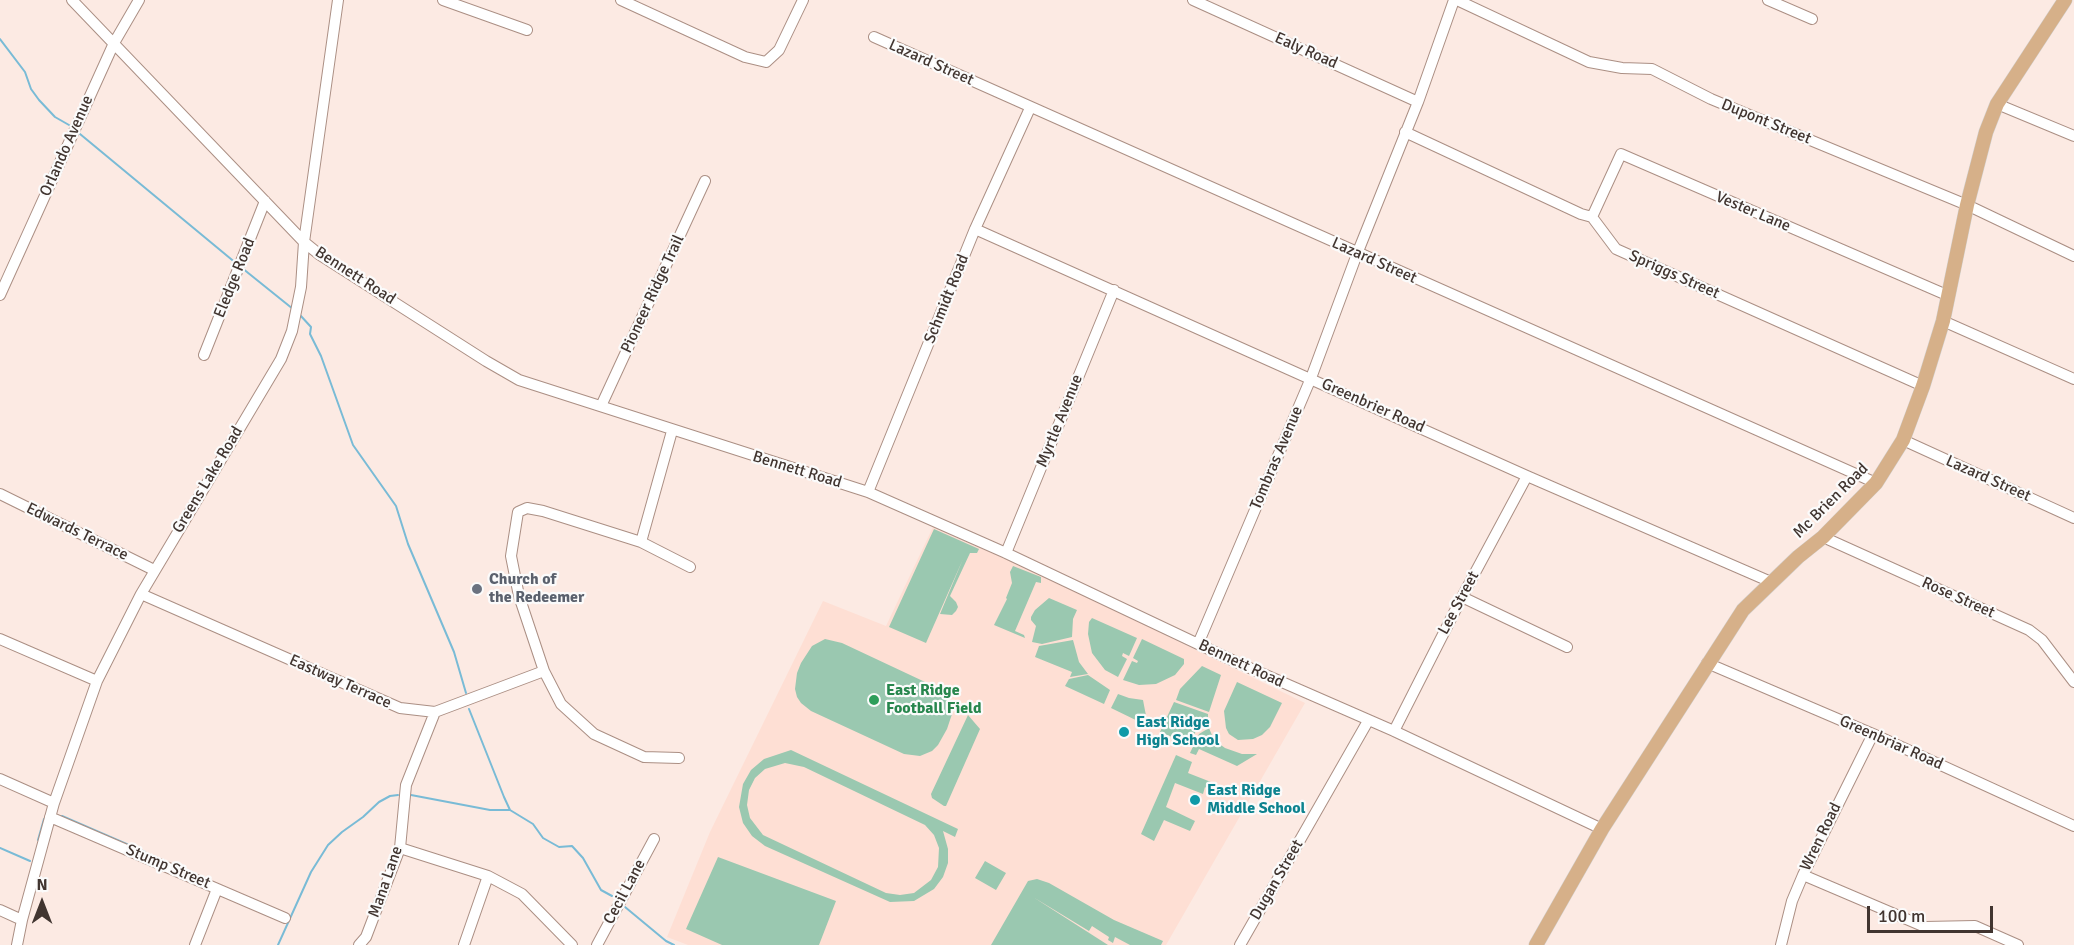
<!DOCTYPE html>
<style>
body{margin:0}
#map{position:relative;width:2074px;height:945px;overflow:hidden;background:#fceae3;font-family:Signika,sans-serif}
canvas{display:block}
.north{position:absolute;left:12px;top:873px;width:60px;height:60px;-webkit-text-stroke:4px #fbfbfb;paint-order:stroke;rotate:0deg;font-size:16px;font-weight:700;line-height:24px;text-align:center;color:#413530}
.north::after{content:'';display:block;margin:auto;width:21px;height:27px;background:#413530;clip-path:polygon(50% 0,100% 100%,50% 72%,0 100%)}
.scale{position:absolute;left:1867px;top:906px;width:126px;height:27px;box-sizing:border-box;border:3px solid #413530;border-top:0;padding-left:8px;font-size:18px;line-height:21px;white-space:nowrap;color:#413530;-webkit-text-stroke:4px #fbfbfb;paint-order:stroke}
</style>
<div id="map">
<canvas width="2074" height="945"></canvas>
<div class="north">N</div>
<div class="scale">100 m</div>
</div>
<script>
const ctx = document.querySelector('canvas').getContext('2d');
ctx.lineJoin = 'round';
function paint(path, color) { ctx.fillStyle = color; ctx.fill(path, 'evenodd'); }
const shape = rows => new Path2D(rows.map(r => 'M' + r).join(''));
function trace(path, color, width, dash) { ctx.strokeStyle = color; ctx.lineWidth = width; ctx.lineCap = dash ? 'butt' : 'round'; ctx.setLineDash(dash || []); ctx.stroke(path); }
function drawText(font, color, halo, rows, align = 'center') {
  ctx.font = font + ' Signika,sans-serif'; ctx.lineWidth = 4.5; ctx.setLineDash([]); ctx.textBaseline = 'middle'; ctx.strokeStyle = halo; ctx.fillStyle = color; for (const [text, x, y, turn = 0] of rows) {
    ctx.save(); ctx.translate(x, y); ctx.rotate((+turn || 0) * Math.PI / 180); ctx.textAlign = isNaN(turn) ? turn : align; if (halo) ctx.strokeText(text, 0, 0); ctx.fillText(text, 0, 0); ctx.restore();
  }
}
paint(shape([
 [933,527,1041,575,1305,703,1166,945,688,945,667,937,710,832,823,601,886,626]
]), '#fedfd4');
paint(shape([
 [934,529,979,549,977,553,970,553,950,596,956,602,958,607,956,611,952,615,940,614,963,559,926,643,889,627],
 [1013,566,1041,577,1041,583,1036,582,1015,631,1024,635,1025,638,994,625,1007,599,1006,598,1012,583,1010,572],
 [1049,598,1077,610,1073,619,1072,637,1042,644,1032,642,1036,626,1031,620,1031,617,1035,610],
 [1092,618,1137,638,1129,656,1123,653,1122,656,1127,659,1118,677,1105,670,1092,653,1088,634,1089,622],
 [825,639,842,643,940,689,950,702,952,714,947,729,938,745,932,751,920,756,904,754,811,711,801,703,797,697,795,689,797,673,801,663,812,646],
 [1142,639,1184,659,1184,664,1175,675,1156,684,1139,685,1123,680,1132,661,1137,663,1138,661,1133,658],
 [1073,640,1079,662,1088,674,1070,677,1072,672,1035,657,1039,646],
 [1202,666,1221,675,1209,712,1176,700,1180,689],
 [1088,675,1110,690,1104,704,1065,686,1069,679],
 [1237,682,1282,703,1270,727,1262,735,1253,739,1238,740,1229,734,1226,728,1224,711],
 [1118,694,1129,698,1143,700,1148,726,1111,708],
 [1174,702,1208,714,1208,723,1196,731,1189,744,1160,732],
 [968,715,980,729,946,806,944,806,932,798,931,794],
 [1209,728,1214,740,1225,748,1242,754,1257,754,1237,766,1199,749,1196,755,1190,753,1199,734],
 [791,750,958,829,955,837,943,831,948,849,948,863,943,877,934,889,914,901,890,902,765,846,752,836,743,823,739,807,743,784,751,770,764,759],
 [785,763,804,767,925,825,934,835,939,848,938,867,931,880,914,893,900,895,886,893,763,835,750,818,747,805,749,790,755,778,765,769],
 [1176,755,1192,762,1188,773,1211,782,1209,790,1205,787,1203,794,1175,783,1166,807,1195,821,1190,831,1164,820,1154,841,1141,834],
 [718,857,836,901,819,945,722,945,686,929],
 [985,861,1006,873,996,890,975,878],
 [1037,879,1049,883,1114,920,1163,941,1161,945,1130,945,1115,937,1113,943,1108,940,1109,937,1092,926,1089,931,1033,897,1108,945,991,945,1028,881]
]), '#9ac8b0');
trace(shape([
 [0,39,25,72,31,89,39,100,55,117,69,125],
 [80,134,237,264],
 [242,268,293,309],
 [300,315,311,327,310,334,321,356,353,445,396,506,408,544,454,652,466,693],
 [469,709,504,797,510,810,533,824,543,838,559,847,572,846,583,858,601,890,612,896],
 [411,795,490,810,510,810],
 [62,816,145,852],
 [38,840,44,819],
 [0,848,30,861],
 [625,907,666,941,674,945],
 [278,945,311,872,328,845,342,832,363,817,379,802,390,796,398,795]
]), '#79bbd6', 2);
const minor = shape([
 [72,0,304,242,320,255,486,361,519,380,868,492,1006,553,1236,662,1394,731,1602,829],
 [443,0,527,30],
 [621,0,745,57,766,62,779,50,803,0],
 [1193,0,1418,102],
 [1457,0,1589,62,1622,68,1652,69,1711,99,1967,205,2074,256],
 [1768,0,1812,19],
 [874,37,1876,483],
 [1997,104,2074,136],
 [1405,132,1581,214,1592,217,1616,249,1923,386],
 [1592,217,1621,154,1949,296],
 [975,229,1527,476,1771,582],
 [0,295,114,43,139,0],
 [1943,321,2074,379],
 [204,355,265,201],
 [601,406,705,181],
 [1903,440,2074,518],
 [868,492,975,229,1030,108],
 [0,494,154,570],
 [1823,537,2029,630,2042,640,2074,682],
 [641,542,672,431],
 [1006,553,1114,290],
 [141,594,400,708,435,712,544,671],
 [1462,597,1567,647],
 [0,639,97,681],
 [1198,644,1311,378,1357,254,1418,102,1454,0],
 [1707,663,1873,734,2074,826],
 [1394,731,1462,597,1527,476],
 [679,758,644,757,594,734,561,704,544,671,519,596,511,556,518,512,527,508,543,511,641,542,690,567],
 [0,779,54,803],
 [50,817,285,918],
 [400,848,488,876,522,894,572,945],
 [1803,875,1925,927,1975,926,2018,945],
 [0,910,22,920],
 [17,945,22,920,54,803,97,681,141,594,281,359,292,331,301,287,304,242,338,0],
 [195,945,217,889],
 [359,945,366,937,400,848,406,785,435,712],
 [464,945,488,876],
 [597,945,654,839],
 [1240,945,1368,721],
 [1781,945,1792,901,1803,875,1873,734]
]);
const major = shape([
 [1536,945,1602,829,1743,610,1798,557,1823,537,1876,483,1903,440,1923,386,1943,321,1967,205,1986,132,1997,104,2065,0]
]);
trace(minor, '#ab8f84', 12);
trace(major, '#d1cfcd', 15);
trace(minor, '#fff', 10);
trace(major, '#d6b089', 14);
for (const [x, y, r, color] of [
 [477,589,6,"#6b7280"],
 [874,700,6,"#2e9e5b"],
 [1124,732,6,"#0f9aa8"],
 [1195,800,6,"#0f9aa8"]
]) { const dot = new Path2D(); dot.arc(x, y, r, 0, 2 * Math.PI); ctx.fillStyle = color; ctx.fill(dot); trace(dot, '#fbfbfb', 2); }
drawText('16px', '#413530', '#fbfbfb', [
 ["Ealy Road",1306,51,24],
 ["Lazard Street",931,63,24],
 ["Dupont Street",1766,122,22],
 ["Orlando Avenue",67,146,-66],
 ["Vester Lane",1753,212,23],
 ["Lazard Street",1374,261,24],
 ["Spriggs Street",1674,275,24],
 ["Bennett Road",355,276,33],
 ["Eledge Road",235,278,-68],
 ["Pioneer Ridge Trail",653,294,-65],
 ["Schmidt Road",947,299,-68],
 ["Greenbrier Road",1373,406,24],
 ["Myrtle Avenue",1060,421,-68],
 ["Tombras Avenue",1277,458,-67],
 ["Bennett Road",797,470,17],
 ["Lazard Street",1988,479,24],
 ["Greens Lake Road",208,480,-59],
 ["Mc Brien Road",1831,501,-45],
 ["Edwards Terrace",77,532,26],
 ["Rose Street",1958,598,24],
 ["Lee Street",1459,603,-62],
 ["Bennett Road",1241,664,25],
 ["Eastway Terrace",340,682,24],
 ["Greenbriar Road",1891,743,24],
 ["Wren Road",1821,837,-64],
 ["Stump Street",168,867,23],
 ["Dugan Street",1277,880,-60],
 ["Mana Lane",386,882,-71],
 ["Cecil Lane",625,892,-62]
]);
drawText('bold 16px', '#5b616d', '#fbfbfb', [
 ["Church of",489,580],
 ["the Redeemer",489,598]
], 'left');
drawText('bold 16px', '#27864d', '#fbfbfb', [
 ["East Ridge",886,691],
 ["Football Field",886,709]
], 'left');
drawText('bold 16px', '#0d838f', '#fbfbfb', [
 ["East Ridge",1136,723],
 ["High School",1136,741],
 ["East Ridge",1207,791],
 ["Middle School",1207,809]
], 'left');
</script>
